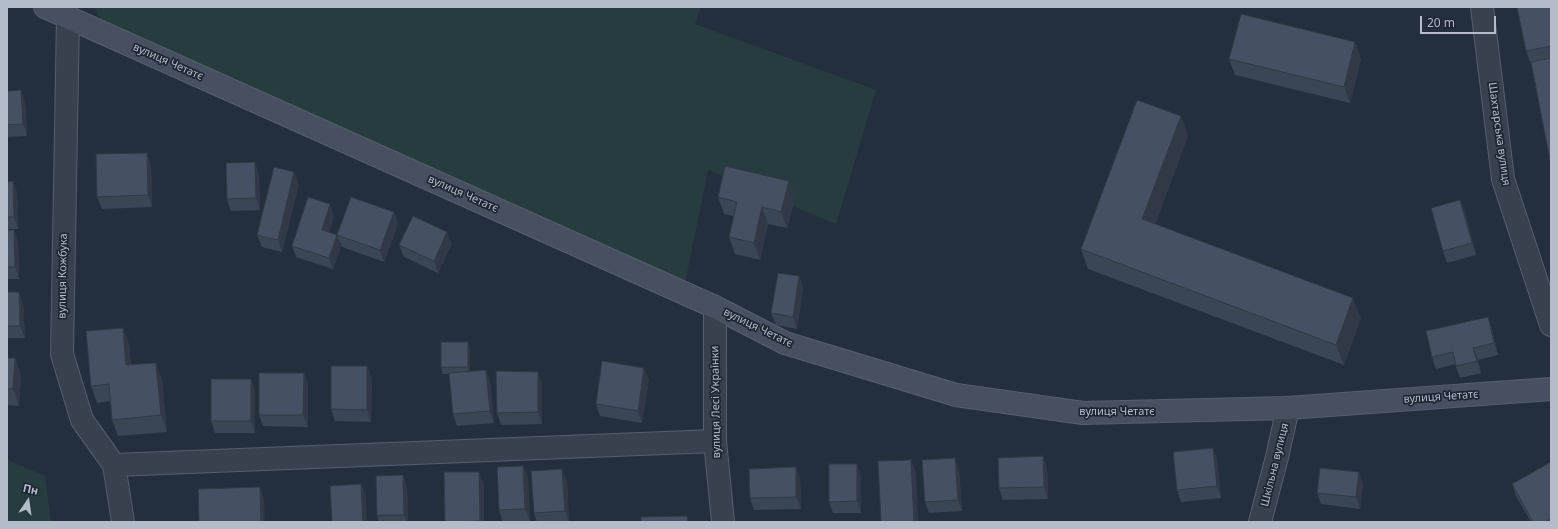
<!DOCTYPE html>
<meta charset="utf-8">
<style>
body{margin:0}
#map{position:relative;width:1558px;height:529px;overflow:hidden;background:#242f3e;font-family:"Noto Sans",sans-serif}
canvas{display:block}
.frame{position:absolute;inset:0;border:8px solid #b4bcc9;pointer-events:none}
.north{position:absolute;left:8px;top:481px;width:40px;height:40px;-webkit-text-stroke:3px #1d2633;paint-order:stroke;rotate:13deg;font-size:11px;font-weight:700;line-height:16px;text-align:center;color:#b4bcc9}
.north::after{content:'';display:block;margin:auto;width:14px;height:18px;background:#b4bcc9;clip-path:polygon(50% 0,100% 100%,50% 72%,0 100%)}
.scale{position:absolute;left:1420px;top:16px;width:76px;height:18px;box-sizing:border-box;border:2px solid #b4bcc9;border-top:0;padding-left:5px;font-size:12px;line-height:14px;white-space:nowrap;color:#b4bcc9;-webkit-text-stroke:3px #1d2633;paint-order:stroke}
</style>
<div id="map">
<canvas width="1558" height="529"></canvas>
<div class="frame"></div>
<div class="north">Пн</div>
<div class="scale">20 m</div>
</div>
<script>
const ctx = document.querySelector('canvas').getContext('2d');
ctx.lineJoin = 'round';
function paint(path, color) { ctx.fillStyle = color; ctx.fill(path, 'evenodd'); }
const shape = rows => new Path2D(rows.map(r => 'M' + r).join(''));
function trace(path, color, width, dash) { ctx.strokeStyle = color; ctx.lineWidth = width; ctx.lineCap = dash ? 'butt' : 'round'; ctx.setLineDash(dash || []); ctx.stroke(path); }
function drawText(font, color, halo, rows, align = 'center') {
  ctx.font = font + ' "Noto Sans",sans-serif'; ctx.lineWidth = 3.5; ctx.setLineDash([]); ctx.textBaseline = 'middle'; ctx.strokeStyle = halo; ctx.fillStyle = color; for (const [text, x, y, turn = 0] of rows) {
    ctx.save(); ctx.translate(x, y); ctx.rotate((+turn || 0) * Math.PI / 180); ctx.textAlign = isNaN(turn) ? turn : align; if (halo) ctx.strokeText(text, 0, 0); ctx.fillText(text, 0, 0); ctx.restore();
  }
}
paint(shape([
 [95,7,701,7,695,24,876,90,836,224,708,170,683,293,105,29],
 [7,460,45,476,51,522,7,522]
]), '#263c3f');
const street = shape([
 [1482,7,1503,179,1551,325],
 [68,17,62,354,82,420,114,465,123,522],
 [715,307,715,441,723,522],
 [114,465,715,441],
 [1260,522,1277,457,1288,408]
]);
const secondary = shape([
 [45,7,715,307,785,343,956,395,1083,413,1288,408,1551,389]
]);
trace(street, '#565f6c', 24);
trace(secondary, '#565f6c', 24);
trace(street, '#38414e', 22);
trace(secondary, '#465061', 22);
paint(shape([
 [1551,7,1551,165,1531,64,1526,51],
 [1355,42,1361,59,1350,103,1235,75,1229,59],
 [7,91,25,102,27,136,7,137],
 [1181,116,1188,136,1155,224,1361,318,1344,365,1088,269,1081,249],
 [147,153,151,165,152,207,102,209,97,197],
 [259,174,260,210,231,211,227,199],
 [13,181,17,193,18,229,7,229,7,182],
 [789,181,795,198,787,228,768,224,760,260,735,254,729,237,734,216,724,214,718,197],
 [299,184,282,252,262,247,257,235],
 [1460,200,1465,212,1476,255,1447,263,1443,251],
 [394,212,398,224,384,262,342,247,337,235],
 [334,216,329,232,337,235,341,247,333,269,296,257,292,246],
 [7,230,18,242,19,279,7,279],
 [452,244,438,273,404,257,399,245],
 [799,276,803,288,797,329,776,325,771,313],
 [7,292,23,303,25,338,7,338],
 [1488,317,1492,329,1498,355,1478,360,1481,373,1460,378,1455,364,1436,369,1432,357],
 [129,344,131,365,162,379,167,432,118,436,112,420,111,401,97,403,91,386],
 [470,348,470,371,490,381,494,423,457,426,453,414,449,374,443,374,441,367],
 [7,358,15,358,21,375,19,406,7,405],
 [304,373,308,385,308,427,263,426,259,415],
 [372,378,371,422,335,421,331,409],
 [251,379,255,391,255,433,215,433,211,421],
 [649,379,642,423,600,416,596,404],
 [542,383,542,424,501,425,497,413],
 [1213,448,1217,460,1221,498,1181,502,1177,490],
 [1043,456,1047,468,1048,499,1003,500,999,488],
 [955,458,959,470,962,511,929,513,925,502],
 [1551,462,1551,522,1531,522,1516,496,1512,484],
 [857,464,861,476,861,513,833,513,829,502],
 [523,466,528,478,530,521,503,522,499,510],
 [444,472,484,484,484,522,445,522],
 [1359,472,1363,484,1360,509,1321,504,1317,493],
 [800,479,801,509,754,510,750,498],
 [567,481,569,522,537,522,534,513],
 [407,487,408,522,379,522,377,515]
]), '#3b4654');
paint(shape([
 [1355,42,1361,59,1350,103,1344,87],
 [21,90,25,102,27,136,23,124],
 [1181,116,1188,136,1150,239,1142,219],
 [147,153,151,165,152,207,148,195],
 [255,162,259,174,260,210,256,198],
 [294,172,299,184,282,252,278,240],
 [13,181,17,193,18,229,14,217],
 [789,181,795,198,787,228,781,212],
 [1460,200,1465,212,1476,255,1472,243],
 [330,204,334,216,326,242,322,230],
 [762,207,768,224,760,260,754,243],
 [394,212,398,224,384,262,380,250],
 [14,230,18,242,19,279,15,267],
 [447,232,452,244,438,273,434,261],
 [337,235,341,247,333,269,329,258],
 [799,276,803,288,797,329,793,317],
 [19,292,23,303,25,338,20,326],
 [1353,298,1361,318,1344,365,1336,345],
 [1488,317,1492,329,1498,355,1494,343],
 [123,328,129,344,132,382,126,365],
 [468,342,470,348,470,374,468,367],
 [1473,348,1478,360,1481,373,1477,361],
 [15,358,21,375,19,406,13,389],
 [156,363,162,379,167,432,161,415],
 [367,366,372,378,371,422,367,410],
 [644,368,649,379,642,423,638,411],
 [486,370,490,381,494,423,490,411],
 [538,372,542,383,542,424,538,412],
 [304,373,308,385,308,427,303,415],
 [251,379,255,391,255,433,251,421],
 [1213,448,1217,460,1221,498,1217,486],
 [1043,456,1047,468,1048,499,1044,487],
 [955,458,959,470,962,511,958,500],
 [911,460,916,472,918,522,914,522],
 [857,464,861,476,861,513,857,501],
 [523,466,528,478,530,521,525,509],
 [796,467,800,479,801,509,796,497],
 [562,469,567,481,569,522,565,511],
 [479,472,484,484,484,522,480,522,480,521],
 [1359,472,1363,484,1360,509,1356,497],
 [403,475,407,487,408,522,407,522,404,515],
 [361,484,366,496,367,522,363,522],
 [260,487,264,499,265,522,261,522]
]), '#303945');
const building = shape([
 [1517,7,1551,7,1551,46,1526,51,1517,7],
 [1241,14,1355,42,1344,87,1229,59,1241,14],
 [1551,58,1551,165,1531,62,1551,58],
 [21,90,23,124,7,125,7,91,21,90],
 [1137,100,1181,116,1142,219,1353,298,1336,345,1081,249,1137,100],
 [147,153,148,195,97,197,96,154,147,153],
 [255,162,256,198,227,199,226,163,255,162],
 [725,166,789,181,781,212,762,207,754,243,729,237,737,202,718,197,725,166],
 [274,167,294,172,278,240,257,235,274,167],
 [13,181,14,217,7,217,7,182,13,181],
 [308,197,330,204,322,230,337,235,329,258,292,246,308,197],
 [351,197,394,212,380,250,337,235,351,197],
 [1460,200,1472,243,1443,251,1431,208,1460,200],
 [413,216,447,232,434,261,399,245,413,216],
 [7,230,14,230,15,267,7,267,7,230],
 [778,273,799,276,793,317,771,313,778,273],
 [7,292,19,292,20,326,7,326,7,292],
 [1488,317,1494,343,1473,348,1477,361,1456,366,1453,352,1432,357,1426,331,1488,317],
 [123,328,126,365,156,363,161,415,112,420,109,384,91,386,86,331,123,328],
 [441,342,468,342,468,367,441,367,441,342],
 [7,358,15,358,13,389,7,389,7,358],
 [602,361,644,368,638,411,596,404,602,361],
 [331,366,367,366,367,410,331,409,331,366],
 [486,370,490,411,453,414,449,373,486,370],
 [496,371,538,372,538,412,497,413,496,371],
 [259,373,304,373,303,415,259,415,259,373],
 [211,379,251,379,251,421,211,421,211,379],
 [1213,448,1217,486,1177,490,1173,452,1213,448],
 [1043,456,1044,487,999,488,998,458,1043,456],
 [955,458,958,500,925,502,922,460,955,458],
 [911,460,914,522,881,522,878,461,911,460],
 [1551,462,1551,519,1545,522,1533,522,1512,484,1551,462],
 [829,464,857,464,857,501,829,502,829,464],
 [523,466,525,509,499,510,497,467,523,466],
 [796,467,796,497,750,498,749,469,796,467],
 [1320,468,1359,472,1356,497,1317,493,1320,468],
 [562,469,565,511,534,513,531,471,562,469],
 [444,472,479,472,480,521,445,522,444,472],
 [403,475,404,515,377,515,376,476,403,475],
 [361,484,363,522,332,522,330,486,361,484],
 [260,487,261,522,199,522,198,489,260,487],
 [687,516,688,522,641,522,641,517,687,516]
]);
paint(building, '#455162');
trace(building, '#303945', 1);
drawText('11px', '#b4bcc9', '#1d2633', [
 ["вулиця Четатє",168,62,24],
 ["Шахтарська вулиця",1499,134,82],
 ["вулиця Четатє",463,194,24],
 ["вулиця Кожбука",63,276,-89],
 ["вулиця Четатє",758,328,26],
 ["вулиця Четатє",1441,397,-4],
 ["вулиця Лесі Українки",716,402,-91],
 ["вулиця Четатє",1117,412],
 ["Шкільна вулиця",1275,465,-76]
]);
</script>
